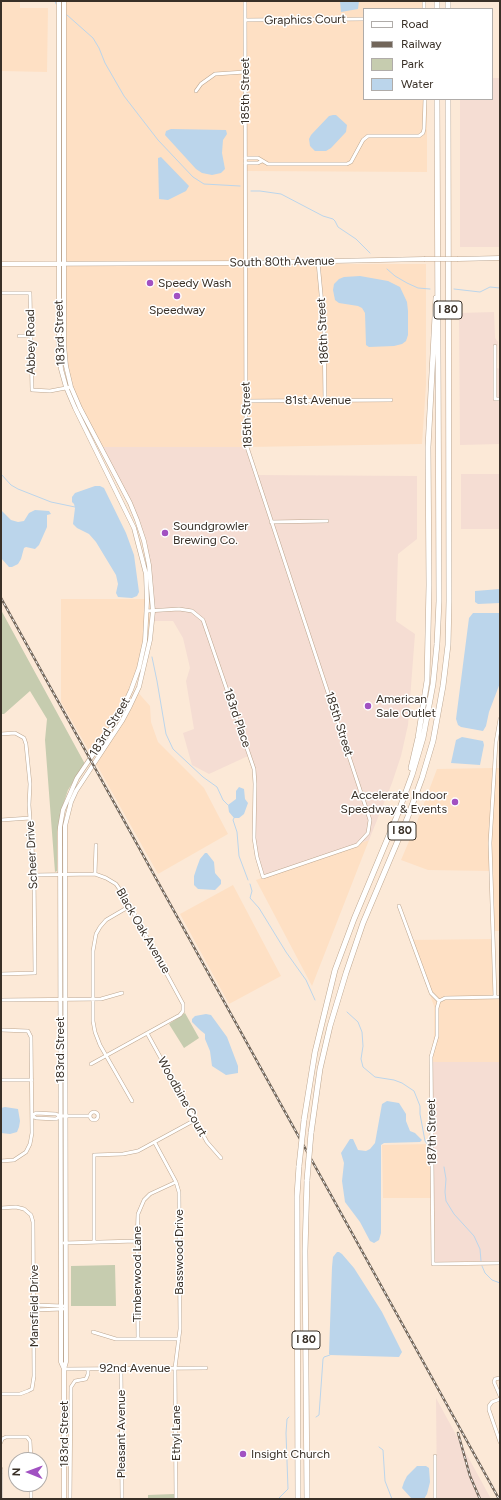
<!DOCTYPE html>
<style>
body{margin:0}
#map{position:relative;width:501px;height:1500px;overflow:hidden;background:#fce9d7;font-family:Figtree,sans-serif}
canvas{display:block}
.frame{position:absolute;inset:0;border:2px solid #393027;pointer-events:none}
.legend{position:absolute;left:363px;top:8px;width:130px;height:92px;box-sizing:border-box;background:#fff;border:1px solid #b0aca9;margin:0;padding:5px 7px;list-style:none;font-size:12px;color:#393027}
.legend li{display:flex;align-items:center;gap:8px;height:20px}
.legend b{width:20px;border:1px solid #b0aca9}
.north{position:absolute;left:8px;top:1452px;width:40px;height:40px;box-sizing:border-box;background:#fff;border:1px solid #b0aca9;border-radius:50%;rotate:271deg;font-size:11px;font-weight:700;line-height:16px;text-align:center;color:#393027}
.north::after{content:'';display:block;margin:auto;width:14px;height:18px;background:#a151c2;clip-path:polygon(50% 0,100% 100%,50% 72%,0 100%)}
</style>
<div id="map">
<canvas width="501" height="1500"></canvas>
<div class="frame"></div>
<ul class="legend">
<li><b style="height:5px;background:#fff"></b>Road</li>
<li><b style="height:5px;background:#72665a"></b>Railway</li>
<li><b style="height:11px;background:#c6ccaf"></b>Park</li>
<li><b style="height:11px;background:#bbd5eb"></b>Water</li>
</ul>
<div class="north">N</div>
</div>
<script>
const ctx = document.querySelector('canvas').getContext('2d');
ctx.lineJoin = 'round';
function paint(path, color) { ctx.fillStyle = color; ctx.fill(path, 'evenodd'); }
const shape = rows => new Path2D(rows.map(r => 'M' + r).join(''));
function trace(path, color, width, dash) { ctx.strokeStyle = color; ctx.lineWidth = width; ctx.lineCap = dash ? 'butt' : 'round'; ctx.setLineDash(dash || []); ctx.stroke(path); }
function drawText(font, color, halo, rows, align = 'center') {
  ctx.font = font + ' Figtree,sans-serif'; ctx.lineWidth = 3; ctx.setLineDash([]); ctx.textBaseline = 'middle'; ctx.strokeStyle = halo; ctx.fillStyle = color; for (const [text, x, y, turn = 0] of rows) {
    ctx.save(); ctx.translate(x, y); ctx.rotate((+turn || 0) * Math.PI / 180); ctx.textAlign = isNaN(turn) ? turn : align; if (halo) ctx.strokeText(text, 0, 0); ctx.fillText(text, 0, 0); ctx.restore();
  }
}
paint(shape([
 [1,1,20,1,20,8,48,8,47,72,1,71],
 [63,1,243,1,245,262,63,263],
 [245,1,426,1,426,9,364,9,364,99,427,99,427,172,246,171],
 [244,264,245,447,100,447,81,411,64,362,63,265],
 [246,264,426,264,426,385,422,444,248,447,247,442],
 [61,599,150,599,151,611,149,636,143,661,135,685,119,720,93,758,61,702],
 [135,689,150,706,151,722,158,742,204,788,228,834,158,874,94,760,121,720],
 [493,768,490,826,489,871,428,870,401,860,415,827,437,769],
 [495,768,500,768,500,931,493,931,490,861],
 [369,840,312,986,256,880],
 [233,885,281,976,229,1004,180,914],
 [492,939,494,997,500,998,500,1062,432,1062,430,1057,434,1036,434,1006,410,940],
 [431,1144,432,1198,383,1198,382,1145]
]), '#fee0c4');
paint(shape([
 [492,78,500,78,500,247,460,247,460,99,492,99],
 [494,312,495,338,498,342,497,368,500,369,500,444,460,445,459,313],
 [100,447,245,447,255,475,417,476,417,539,398,554,396,621,415,634,408,725,401,756,392,783,369,840,262,876,256,861,253,838,254,784,253,769,248,756,209,774,192,765,183,733,194,729,186,681,190,668,183,638,173,621,152,621,153,609,145,551,131,508],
 [461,474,500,474,500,529,461,529],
 [432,1062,500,1062,500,1261,435,1262],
 [436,1398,491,1499,437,1499]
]), '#f5ddd3');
paint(shape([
 [1,610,85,764,68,790,64,802,57,832,57,871,55,872,45,740,47,719,30,691,4,714,1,714],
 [185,1013,199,1038,184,1048,169,1024],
 [115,1265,116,1306,71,1306,71,1266],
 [174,1494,174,1499,148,1499,148,1495]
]), '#c6ccaf');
paint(shape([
 [340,1,359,1,358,9,341,12],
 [333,115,336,115,347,125,346,132,331,148,326,151,315,151,310,146,309,139,311,135,329,116],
 [171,129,226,130,227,134,223,140,222,153,225,169,221,173,212,175,202,173,196,169,165,135,166,131],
 [161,157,189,186,186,191,168,200,159,199,158,158],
 [360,276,388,281,400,287,407,302,408,311,408,335,406,341,402,344,394,346,369,347,366,345,365,313,362,308,358,306,339,303,335,300,333,290,334,284,339,279,344,277],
 [95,486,100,486,104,488,126,533,134,555,139,592,137,596,132,598,118,597,116,593,118,584,116,575,96,542,89,534,77,528,73,524,75,508,74,504,72,502,72,497,75,493],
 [1,510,11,520,18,522,24,521,29,513,35,510,49,511,51,514,47,515,47,527,39,545,35,549,26,547,24,548,21,559,18,564,12,567,9,567,1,558],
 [500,589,500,603,478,604,475,602,475,591],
 [473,613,500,613,500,683,489,712,486,726,483,731,461,727,458,725,456,719,469,618],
 [462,737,483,741,484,745,480,765,451,763,456,740],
 [239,787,244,789,245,799,248,803,244,814,239,818,234,818,229,812,228,805,236,799,236,791],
 [205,853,207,853,214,862,215,873,221,880,221,884,215,890,198,889,194,885,194,876,197,867,200,859],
 [206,1014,211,1015,227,1037,238,1066,238,1073,226,1075,212,1066,210,1051,205,1039,205,1034,200,1030,192,1022,192,1019,195,1016],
 [387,1101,399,1103,406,1114,406,1121,410,1131,415,1133,422,1140,420,1142,384,1143,381,1145,381,1233,379,1240,374,1243,370,1241,360,1222,345,1202,342,1181,344,1163,341,1153,350,1139,353,1139,358,1150,366,1151,370,1149,375,1143,382,1104],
 [5,1107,18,1109,20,1121,19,1127,17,1132,10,1134,1,1133,1,1108],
 [337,1252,339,1252,342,1254,354,1268,382,1312,402,1352,399,1357,330,1355,329,1354,332,1267,333,1257],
 [417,1466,426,1466,429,1468,430,1482,427,1494,424,1499,412,1499,402,1488,404,1482,407,1476]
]), '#bbd5eb');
trace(shape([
 [55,1,56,4],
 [67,15,93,38,99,48,105,63,124,96,158,140,193,177,204,184,240,186],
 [251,191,260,191,281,194,323,216,333,219,335,221,338,227,356,239,370,253],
 [387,269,395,276,407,283,418,288,430,289],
 [454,289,480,292,490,287,500,288],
 [1,474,11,485,18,489,51,502,75,507],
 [152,657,157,681,166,734,173,749,203,777,217,787,223,800,228,805],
 [234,818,233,820,237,832,239,856,248,880],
 [250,884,252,891,250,898,259,908,286,952,306,980,315,1000],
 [347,1012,358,1022,362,1032,363,1046,361,1059,363,1067,375,1077,394,1080,402,1083,414,1091,420,1106,420,1114,425,1141,430,1148],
 [444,1167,446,1179,445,1192,446,1201,454,1214,474,1236,480,1249,481,1261],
 [482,1266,485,1273,492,1280,500,1283],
 [316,1417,319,1415,323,1359,324,1357,330,1355],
 [379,1447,383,1450,385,1481,392,1499],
 [278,1499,288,1489,286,1433,287,1419,289,1417]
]), '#bbd5eb', 1);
const street = shape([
 [424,1,424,9],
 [245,20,364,19],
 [196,91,201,84,215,74,245,72],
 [245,158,258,158,268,164,347,164,351,162,363,140,368,136,419,136,423,133,424,129,425,99],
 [245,163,258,163,262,161],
 [318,262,324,326,325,401],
 [1,293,30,293,32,390,50,391,71,387],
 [19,336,31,336],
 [495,346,495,399,500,399],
 [246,401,391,400],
 [271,522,327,521],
 [147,611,179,609,192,611,203,620,254,769,255,784,254,838,257,857,263,877,357,845,368,833,370,820,246,444,245,1],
 [1,734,15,733,24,738,26,744,30,784,29,805,34,875,35,973,1,974],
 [1,820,30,818],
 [95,874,96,845],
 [34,875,95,874,106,878,116,884,125,897,183,1004,183,1011,180,1015,91,1064],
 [130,906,106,920,100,927,96,934,93,951,93,1021,95,1032,100,1045,132,1101],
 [399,906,431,993,439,1001],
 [495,997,490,843,496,742,500,719],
 [1,1000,101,999,122,993],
 [439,1001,437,1008,437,1036,431,1057,433,1264,500,1263],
 [439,1001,445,998,500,997],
 [1,1030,28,1031,31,1037,32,1133,30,1144,26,1152,14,1160,1,1161],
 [147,1033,207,1142,221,1158],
 [1,1080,32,1080],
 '90 1116a4 4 0 1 1 8 0a4 4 0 1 1-8 0Z',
 [60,1116,56,1119,36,1118,32,1116,36,1113,56,1114,60,1116,90,1116],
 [155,1143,176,1182,179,1192,180,1329,175,1368,176,1499],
 [1,1208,16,1207,24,1209,31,1215,33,1222,34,1376,32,1389,28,1391,20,1394,1,1394],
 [94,1242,94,1155,123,1154,138,1151,195,1120],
 [64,1243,137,1241],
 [34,1305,63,1306],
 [34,1310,63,1309],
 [93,1332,116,1339,179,1339],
 [138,1339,137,1241,138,1214,144,1200,150,1194,176,1182],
 [121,1368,122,1499],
 [64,1369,206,1368],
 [500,1378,495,1379,494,1382,500,1396],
 [500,1399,492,1402,489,1406,489,1410,500,1442],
 [1,1442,2,1439,6,1437,27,1437,30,1441,31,1460],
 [435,1456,435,1499],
 [1,1469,1,1473],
 [1,1474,1,1499],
 [31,1484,31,1499],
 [70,1499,71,1387,75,1381,86,1379,88,1374,88,1369]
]);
const secondary = shape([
 [59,1,59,345,61,369,66,387,75,408,134,528,146,574,147,601,145,641,139,668,131,690,119,716,77,778,63,810,60,827,61,1305,61,1362,64,1369],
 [458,259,500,258],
 [1,264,245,263,424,259],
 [64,1499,64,1369,66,1362,65,826,71,802,76,791,122,721,130,706,139,687,150,640,153,611,149,565,144,541,137,520,130,503,80,408,71,387,66,366,64,345,64,1]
]);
const highway = shape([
 [437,1,437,9],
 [448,1,448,9],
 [411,768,418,738,427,681,429,585,428,447,436,298],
 [304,1120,315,1052,335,970,354,919,397,816,412,775,423,738,433,684,437,644,439,601,437,99],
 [311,1133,320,1069,330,1026,346,973,363,923,407,819,422,778,433,741,443,686,448,645,449,601,448,99],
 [307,1180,305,1251,307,1499],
 [298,1499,297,1196,299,1166]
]);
trace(street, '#bda791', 4);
trace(secondary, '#bda791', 5);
trace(highway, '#bda791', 6);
trace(street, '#fff', 3);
trace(secondary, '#fff', 4);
trace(highway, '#fff', 5);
const rail = shape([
 [1,598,499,1499],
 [458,1433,470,1476,480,1499]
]);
trace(rail, '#72665a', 2.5);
trace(rail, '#fff', 1, [3]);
const secondaryBridge = shape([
 [424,259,458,259]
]);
const highwayBridge = shape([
 [299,1166,304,1120],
 [307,1180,311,1133]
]);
trace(secondaryBridge, '#bda791', 5, []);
trace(highwayBridge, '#bda791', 6, []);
trace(secondaryBridge, '#fff', 4);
trace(highwayBridge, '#fff', 5);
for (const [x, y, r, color] of [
 [150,283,4,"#a151c2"],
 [177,296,4,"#a151c2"],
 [165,533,4,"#a151c2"],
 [368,706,4,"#a151c2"],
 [455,802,4,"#a151c2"],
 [243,1454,4,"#a151c2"]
]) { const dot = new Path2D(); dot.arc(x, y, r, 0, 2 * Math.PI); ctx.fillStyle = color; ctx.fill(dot); trace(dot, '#fff', 1.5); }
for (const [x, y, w] of [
 [448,310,28],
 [402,831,28],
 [306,1340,28]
]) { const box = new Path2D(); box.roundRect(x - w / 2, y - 9, w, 18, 3); ctx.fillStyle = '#fff'; ctx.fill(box); trace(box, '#393027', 1); }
drawText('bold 11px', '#393027', null, [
 ["I 80",448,310],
 ["I 80",402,831],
 ["I 80",306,1340]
]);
drawText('12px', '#393027', '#fff', [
 ["Graphics Court",305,20,-1],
 ["185th Street",245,91,-90],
 ["South 80th Avenue",282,262,-1],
 ["186th Street",323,331,-93],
 ["183rd Street",60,333,-92],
 ["Abbey Road",31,342,-91],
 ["81st Avenue",318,400],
 ["185th Street",247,415,-92],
 ["183rd Place",237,718,71],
 ["185th Street",339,724,72],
 ["183rd Street",110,727,-59],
 ["Scheer Drive",32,855,-93],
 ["Black Oak Avenue",143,931,60],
 ["183rd Street",60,1050,-90],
 ["Woodbine Court",182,1097,61],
 ["187th Street",432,1132,-91],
 ["Basswood Drive",179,1252,-90],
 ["Timberwood Lane",137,1274,-90],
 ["Mansfield Drive",34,1306,-90],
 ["92nd Avenue",135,1368],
 ["Ethyl Lane",176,1433,-90],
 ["183rd Street",64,1434,-90],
 ["Pleasant Avenue",121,1434,-90]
]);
drawText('12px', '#393027', '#fff', [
 ["Speedy Wash",158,283],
 ["Speedway",177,310,"center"],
 ["Soundgrowler",173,526],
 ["Brewing Co.",173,540],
 ["American",376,699],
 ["Sale Outlet",376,713],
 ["Accelerate Indoor",447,795,"right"],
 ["Speedway & Events",447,809,"right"],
 ["Insight Church",251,1454]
], 'left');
</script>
